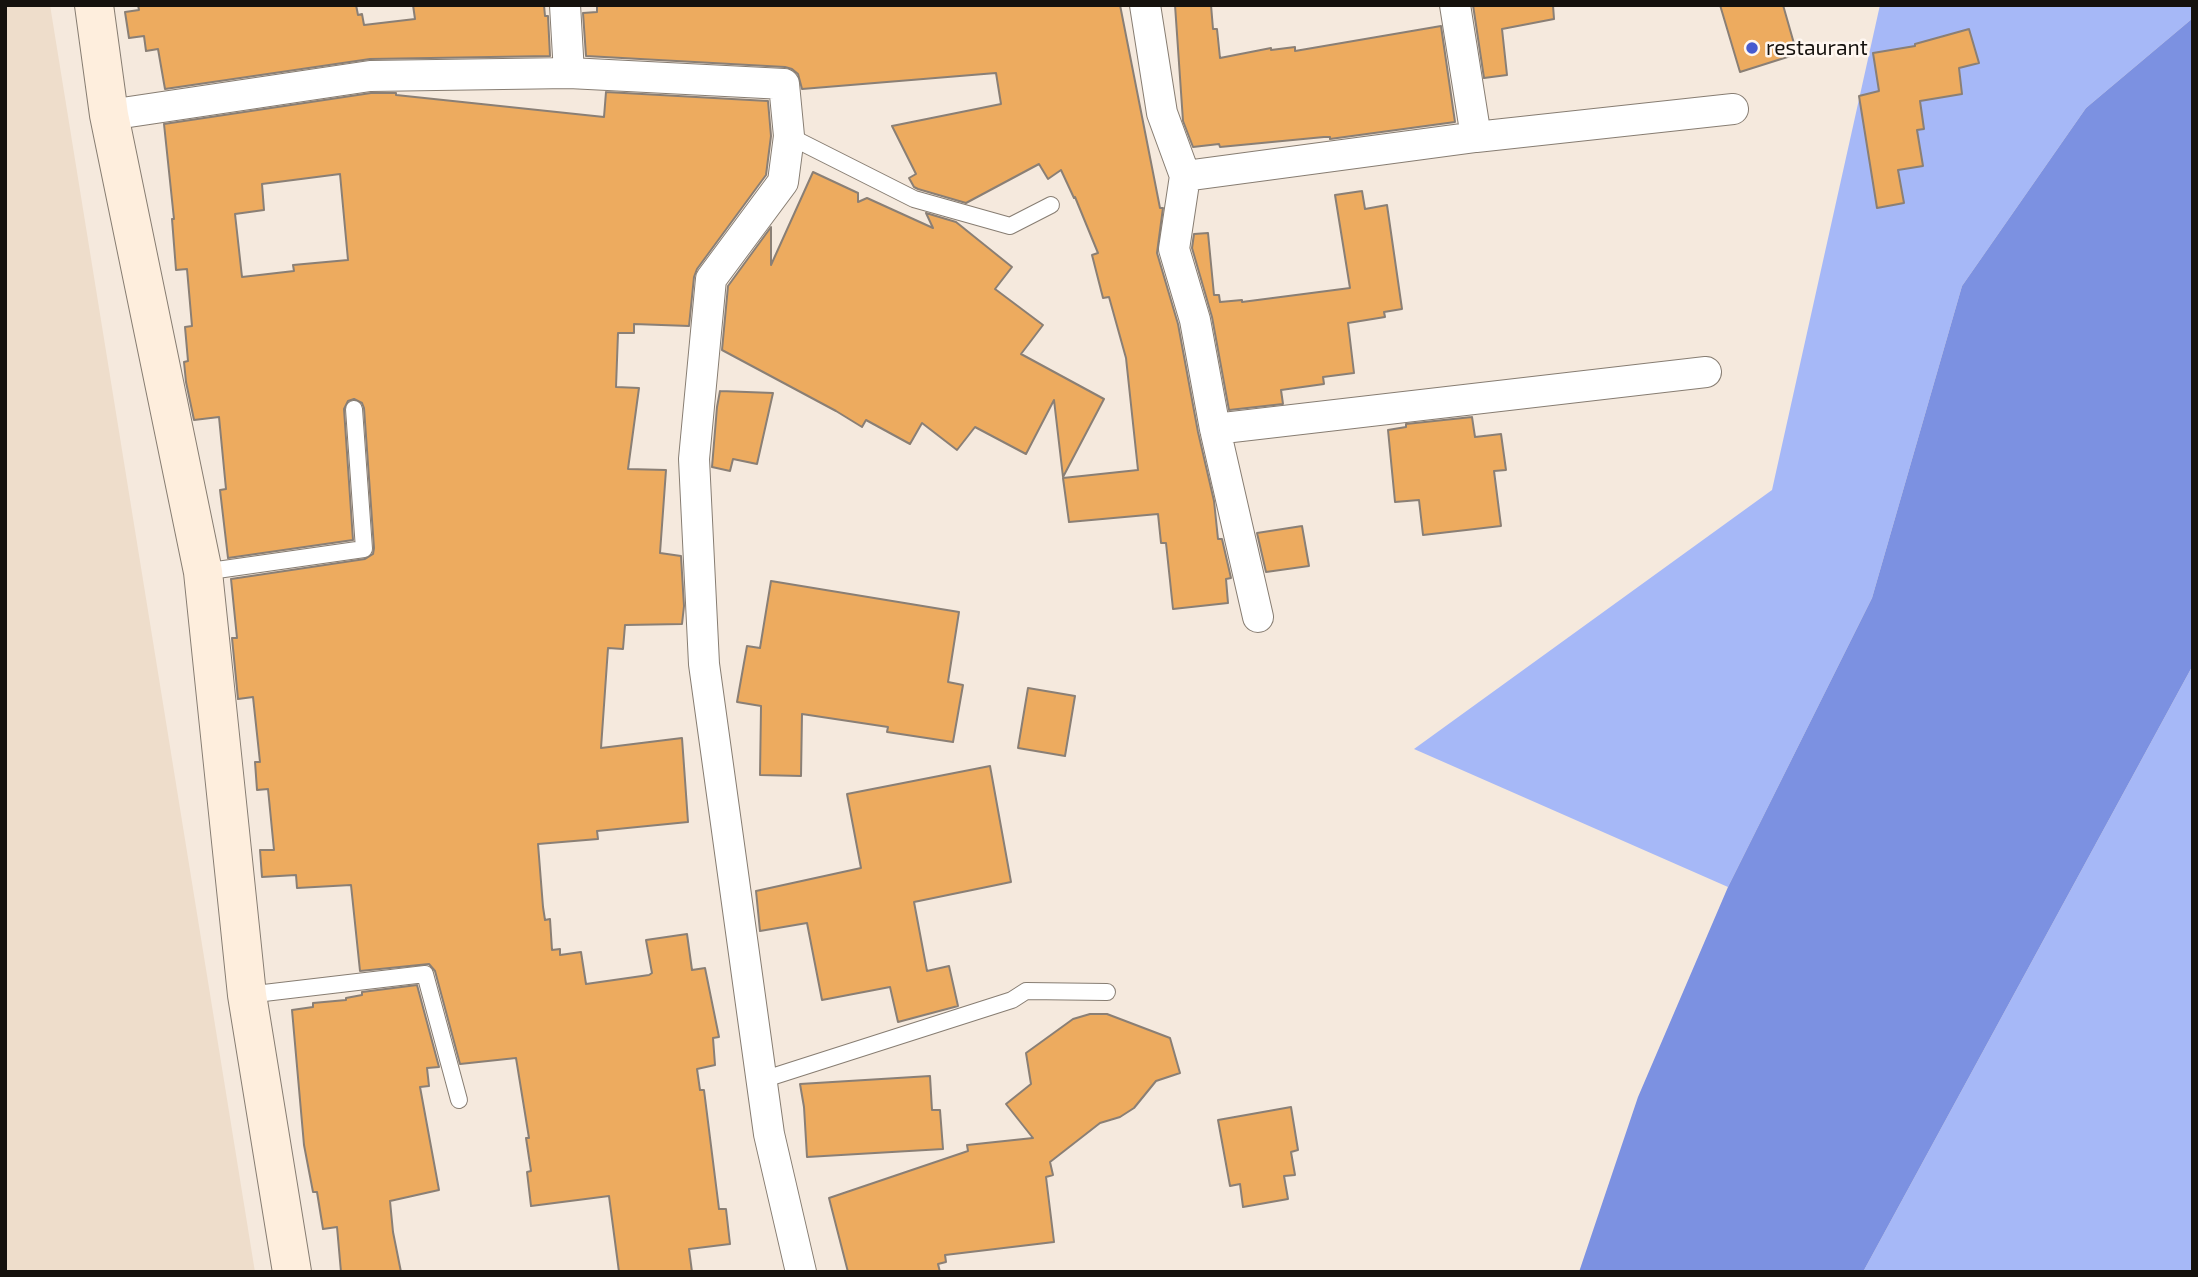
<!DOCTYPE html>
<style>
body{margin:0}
#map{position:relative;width:2198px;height:1277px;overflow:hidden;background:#f5e9dd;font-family:"Exo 2",sans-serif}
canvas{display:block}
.frame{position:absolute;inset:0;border:7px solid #15110d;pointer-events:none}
</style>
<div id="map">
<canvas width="2198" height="1277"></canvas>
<div class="frame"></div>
</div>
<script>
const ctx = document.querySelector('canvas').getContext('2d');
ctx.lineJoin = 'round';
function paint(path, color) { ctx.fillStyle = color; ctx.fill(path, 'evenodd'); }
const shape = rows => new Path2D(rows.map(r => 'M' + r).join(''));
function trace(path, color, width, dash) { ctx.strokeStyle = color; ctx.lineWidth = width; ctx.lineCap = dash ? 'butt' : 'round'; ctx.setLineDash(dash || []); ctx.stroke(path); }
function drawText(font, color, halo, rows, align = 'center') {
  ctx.font = font + ' "Exo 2",sans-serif'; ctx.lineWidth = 5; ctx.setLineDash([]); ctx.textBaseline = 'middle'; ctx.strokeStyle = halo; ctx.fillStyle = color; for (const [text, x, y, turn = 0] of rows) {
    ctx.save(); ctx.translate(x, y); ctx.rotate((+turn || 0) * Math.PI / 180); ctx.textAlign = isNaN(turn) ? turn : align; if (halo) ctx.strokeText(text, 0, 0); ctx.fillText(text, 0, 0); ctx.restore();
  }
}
paint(shape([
 [5,5,50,5,255,1272,5,1272]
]), '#eeddcb');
paint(shape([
 [1880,5,2193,5,2193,18,2086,108,1962,286,1872,598,1728,887,1414,749,1772,490],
 [2193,665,2193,1272,1863,1272]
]), '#a6b8f7');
paint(shape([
 [2193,18,2193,665,1863,1272,1579,1272,1638,1097,1728,887,1872,598,1962,286,2086,108]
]), '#7c91e1');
const building = shape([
 [138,5,356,5,358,15,362,14,364,25,415,19,413,5,544,5,545,16,548,16,550,56,370,59,165,89,158,49,146,51,144,36,129,38,125,12,139,10,138,5],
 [597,5,1120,5,1160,208,1163,208,1157,253,1178,324,1198,432,1214,501,1218,539,1222,539,1231,578,1226,579,1228,603,1173,609,1166,543,1161,543,1158,514,1069,522,1063,478,1138,470,1126,358,1109,297,1103,298,1092,255,1098,253,1075,197,1074,198,1061,170,1048,179,1039,164,966,203,918,189,914,187,909,178,916,174,892,126,1001,104,996,73,802,89,798,74,792,69,785,67,586,56,583,13,597,12,597,5],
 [1175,5,1211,5,1213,29,1217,29,1220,58,1271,48,1271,50,1295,47,1295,51,1441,26,1455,122,1330,139,1330,137,1324,137,1220,147,1219,144,1193,147,1183,121,1175,5],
 [1473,5,1553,5,1554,19,1502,29,1507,75,1484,78,1473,5],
 [1720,5,1783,5,1797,54,1740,72,1720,5],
 [1969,29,1979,63,1959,68,1962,94,1920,101,1924,129,1917,130,1923,166,1898,170,1904,203,1877,208,1859,96,1879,91,1873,53,1915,46,1915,44,1969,29],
 [606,92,768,101,771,136,766,175,697,269,694,277,689,326,634,324,634,333,618,333,616,387,639,388,628,469,666,470,660,553,681,556,684,606,682,624,625,625,623,649,608,648,601,748,682,738,688,822,597,831,598,839,538,844,543,907,545,920,550,919,552,950,560,949,560,955,581,952,586,984,649,975,652,973,646,940,687,934,692,970,705,968,719,1037,713,1038,715,1065,697,1069,700,1090,704,1090,719,1209,726,1209,730,1244,689,1249,692,1272,619,1272,609,1196,531,1206,527,1172,531,1171,526,1138,529,1138,516,1058,460,1064,435,971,429,964,360,971,351,885,297,888,296,875,262,877,260,850,274,850,268,789,257,790,255,762,260,762,253,697,238,699,232,638,237,638,231,579,365,559,373,554,374,548,364,408,362,403,354,399,348,401,344,409,353,540,228,558,220,490,226,489,219,417,194,420,186,382,184,362,188,361,185,327,192,326,187,269,176,270,172,219,174,219,164,124,371,93,396,93,396,95,604,117,606,92],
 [340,174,348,260,293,265,294,271,242,277,235,214,264,210,262,184,340,174],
 [813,172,858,193,858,202,867,198,933,228,926,213,956,222,1012,267,995,289,1043,325,1021,354,1104,399,1063,477,1054,400,1026,454,975,427,957,450,922,423,910,444,866,420,862,427,836,411,722,350,728,286,771,227,771,265,813,172],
 [1362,191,1365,209,1387,205,1402,309,1384,312,1385,317,1348,323,1354,373,1323,377,1324,384,1281,390,1283,404,1229,410,1212,317,1192,248,1194,234,1208,233,1214,295,1219,295,1220,302,1242,300,1242,302,1350,288,1335,195,1362,191],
 [720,391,773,393,757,464,733,459,730,471,712,467,717,407,720,391],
 [1472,417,1475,437,1501,434,1506,470,1494,471,1501,526,1423,535,1419,500,1395,502,1388,430,1406,427,1406,424,1472,417],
 [1302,526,1309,566,1266,572,1257,533,1302,526],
 [771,581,959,612,948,682,963,685,953,742,887,732,888,727,802,714,801,776,760,775,761,706,737,702,747,646,760,648,771,581],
 [1028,688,1075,696,1065,756,1018,748,1028,688],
 [990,766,1011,882,914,902,927,971,949,966,958,1006,898,1022,890,987,822,1000,807,923,760,931,756,891,861,868,847,794,990,766],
 [417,985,439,1067,427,1068,429,1086,420,1087,439,1190,390,1201,393,1232,401,1272,341,1272,337,1227,323,1229,317,1192,313,1192,304,1145,292,1010,313,1007,313,1003,346,1000,346,998,362,995,362,992,417,985],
 [1090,1014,1107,1014,1170,1038,1180,1073,1156,1081,1134,1108,1120,1117,1100,1123,1050,1162,1053,1175,1046,1177,1054,1242,945,1255,946,1262,938,1264,940,1272,848,1272,829,1198,968,1151,967,1145,1033,1138,1006,1104,1031,1084,1026,1053,1073,1019,1090,1014],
 [930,1076,932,1110,940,1110,943,1149,807,1157,804,1107,800,1084,930,1076],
 [1291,1107,1298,1150,1291,1152,1295,1175,1284,1176,1288,1199,1243,1207,1240,1184,1230,1186,1218,1120,1291,1107]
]);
paint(building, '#edab5f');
trace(building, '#8a7f75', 2);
const lane = shape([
 [789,136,914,199,1010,226,1051,205],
 [203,572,364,549,354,409],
 [247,995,425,974,459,1100],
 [762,1080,1012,1000,1026,991,1107,992]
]);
const street = shape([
 [565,5,569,73],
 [1145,5,1162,113,1185,176,1174,249,1195,320,1215,429,1258,617],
 [1455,5,1476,137],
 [109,115,370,76,569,73,784,84,789,136,783,182,711,279,694,459,704,664,769,1134,801,1272],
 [1185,176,1476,137,1733,109],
 [1215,429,1706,372]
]);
const secondary = shape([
 [94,5,109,115,203,572,247,995,292,1272]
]);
trace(lane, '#877d72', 18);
trace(street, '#877d72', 32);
trace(secondary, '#877d72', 40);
trace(lane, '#fff', 16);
trace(street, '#fff', 30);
trace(secondary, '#feeedd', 38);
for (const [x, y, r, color] of [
 [1752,48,7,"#475bcf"]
]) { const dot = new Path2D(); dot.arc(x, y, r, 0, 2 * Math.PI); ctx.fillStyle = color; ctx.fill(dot); trace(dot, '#fff7f0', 2.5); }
drawText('21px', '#15110d', '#fff7f0', [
 ["restaurant",1766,48]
], 'left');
</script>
